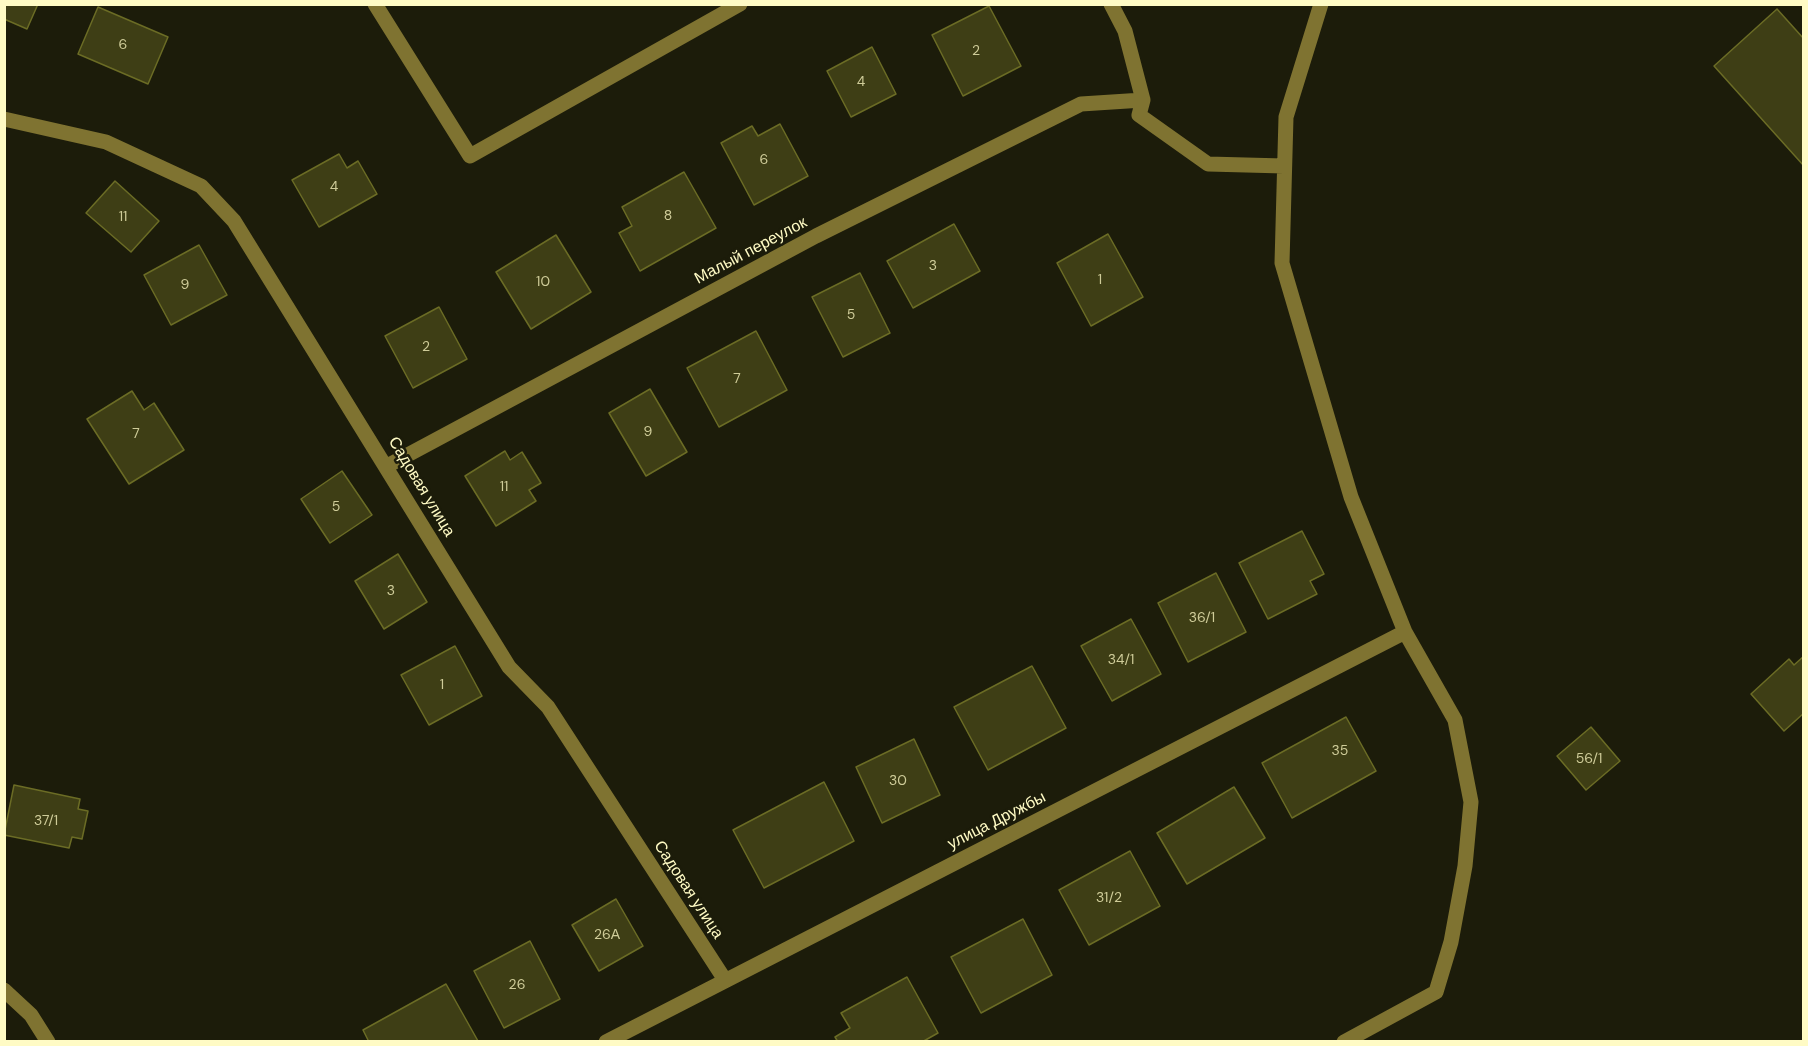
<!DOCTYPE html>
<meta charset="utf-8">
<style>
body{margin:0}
#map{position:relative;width:1808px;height:1046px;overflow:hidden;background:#1c1c0a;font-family:"DM Sans",sans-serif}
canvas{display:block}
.frame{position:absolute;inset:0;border:6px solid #fffbc5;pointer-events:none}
</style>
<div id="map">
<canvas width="1808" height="1046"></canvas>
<div class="frame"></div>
</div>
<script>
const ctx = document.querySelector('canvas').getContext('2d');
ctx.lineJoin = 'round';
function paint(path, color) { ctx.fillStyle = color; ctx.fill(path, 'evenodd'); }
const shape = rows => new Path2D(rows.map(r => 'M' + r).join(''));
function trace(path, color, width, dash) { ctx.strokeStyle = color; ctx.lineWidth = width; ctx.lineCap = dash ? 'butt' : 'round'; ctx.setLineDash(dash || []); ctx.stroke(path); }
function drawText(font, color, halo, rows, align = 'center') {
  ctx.font = font + ' "DM Sans",sans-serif'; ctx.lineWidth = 5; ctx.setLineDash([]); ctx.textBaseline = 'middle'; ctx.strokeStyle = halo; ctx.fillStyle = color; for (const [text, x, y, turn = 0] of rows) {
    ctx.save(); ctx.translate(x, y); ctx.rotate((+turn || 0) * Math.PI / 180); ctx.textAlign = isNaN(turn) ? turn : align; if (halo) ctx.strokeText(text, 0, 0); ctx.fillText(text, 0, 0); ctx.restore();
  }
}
const building = shape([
 [4,4,38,4,27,29,4,19,4,4],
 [989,6,1021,66,963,96,932,35,989,6],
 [98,7,168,37,148,84,78,54,98,7],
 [1777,9,1804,39,1804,166,1714,66,1777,9],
 [872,47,896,94,851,117,827,71,872,47],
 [780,124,808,176,754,205,721,143,752,126,758,136,780,124],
 [339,154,347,168,358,161,377,194,319,227,292,180,339,154],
 [684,172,716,228,640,271,619,233,632,226,622,207,684,172],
 [115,181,159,221,131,252,86,213,115,181],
 [954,224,980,271,913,308,887,261,954,224],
 [1108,234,1143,297,1091,326,1057,263,1108,234],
 [556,235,591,292,531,329,496,272,556,235],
 [199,245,227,295,171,325,144,275,199,245],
 [860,273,890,333,843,357,812,297,860,273],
 [439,307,467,359,413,388,385,336,439,307],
 [756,331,787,390,719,427,687,368,756,331],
 [650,389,687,452,646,476,609,413,650,389],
 [132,391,144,410,154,403,184,450,129,484,87,419,132,391],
 [505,451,510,460,522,452,541,483,529,490,536,501,496,526,465,476,505,451],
 [342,471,372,515,330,543,301,499,342,471],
 [1302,531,1324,574,1310,581,1317,594,1268,619,1239,563,1302,531],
 [398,554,427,602,384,629,355,581,398,554],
 [1216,573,1246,632,1188,662,1158,603,1216,573],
 [1131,619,1161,674,1112,701,1081,646,1131,619],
 [455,646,482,696,429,725,401,675,455,646],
 [1804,656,1804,713,1784,731,1751,694,1789,659,1794,665,1804,656],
 [1032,666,1066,728,988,770,954,707,1032,666],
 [1346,717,1376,771,1292,818,1262,763,1346,717],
 [1591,727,1620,761,1586,790,1557,756,1591,727],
 [914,739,940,795,882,823,856,767,914,739],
 [824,782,854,841,764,888,733,830,824,782],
 [14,785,80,799,78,809,88,811,82,839,72,837,69,848,4,835,14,785],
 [1234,787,1265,838,1187,884,1157,833,1234,787],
 [1130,851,1160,906,1089,945,1059,890,1130,851],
 [616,899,643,946,599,971,572,925,616,899],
 [1023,919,1052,975,981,1013,951,957,1023,919],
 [530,941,560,999,504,1028,474,971,530,941],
 [907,977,938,1033,922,1042,838,1042,835,1037,850,1028,841,1013,907,977],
 [446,984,478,1041,369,1042,363,1030,446,984]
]);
paint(building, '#3e3e15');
trace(building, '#6b6c25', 1.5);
trace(shape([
 [375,4,470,156,740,4],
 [1111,4,1125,31,1143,100,1139,115,1208,164,1284,166],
 [1321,4,1286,117,1282,263,1351,497,1405,632,1455,720,1471,802,1465,866,1451,942,1436,992,1344,1042],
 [4,119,106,142,201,186,234,221,509,667,548,707,725,980],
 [387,466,816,236,1081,104,1143,100],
 [4,990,31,1015,48,1042],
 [606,1042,1405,632]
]), '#7f7331', 15);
drawText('14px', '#cfcc99', null, [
 ["6",123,45],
 ["2",976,51],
 ["4",861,82],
 ["6",764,160],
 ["4",334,187],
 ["8",668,216],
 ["11",123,217],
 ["3",933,266],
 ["1",1100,280],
 ["10",543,282],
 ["9",185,285],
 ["5",851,315],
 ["2",426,347],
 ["7",737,379],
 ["9",648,432],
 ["7",136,434],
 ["11",504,487],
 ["5",336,507],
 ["3",391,591],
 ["36/1",1202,618],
 ["34/1",1121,660],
 ["1",442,685],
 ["35",1340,751],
 ["56/1",1589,759],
 ["30",898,781],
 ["37/1",46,821],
 ["31/2",1109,898],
 ["26А",607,935],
 ["26",517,985]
]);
drawText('16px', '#fffbc5', '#1c1c0a', [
 ["Малый переулок",751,251,-28],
 ["Садовая улица",421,487,59],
 ["улица Дружбы",997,821,-27],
 ["Садовая улица",688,890,57]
]);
</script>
